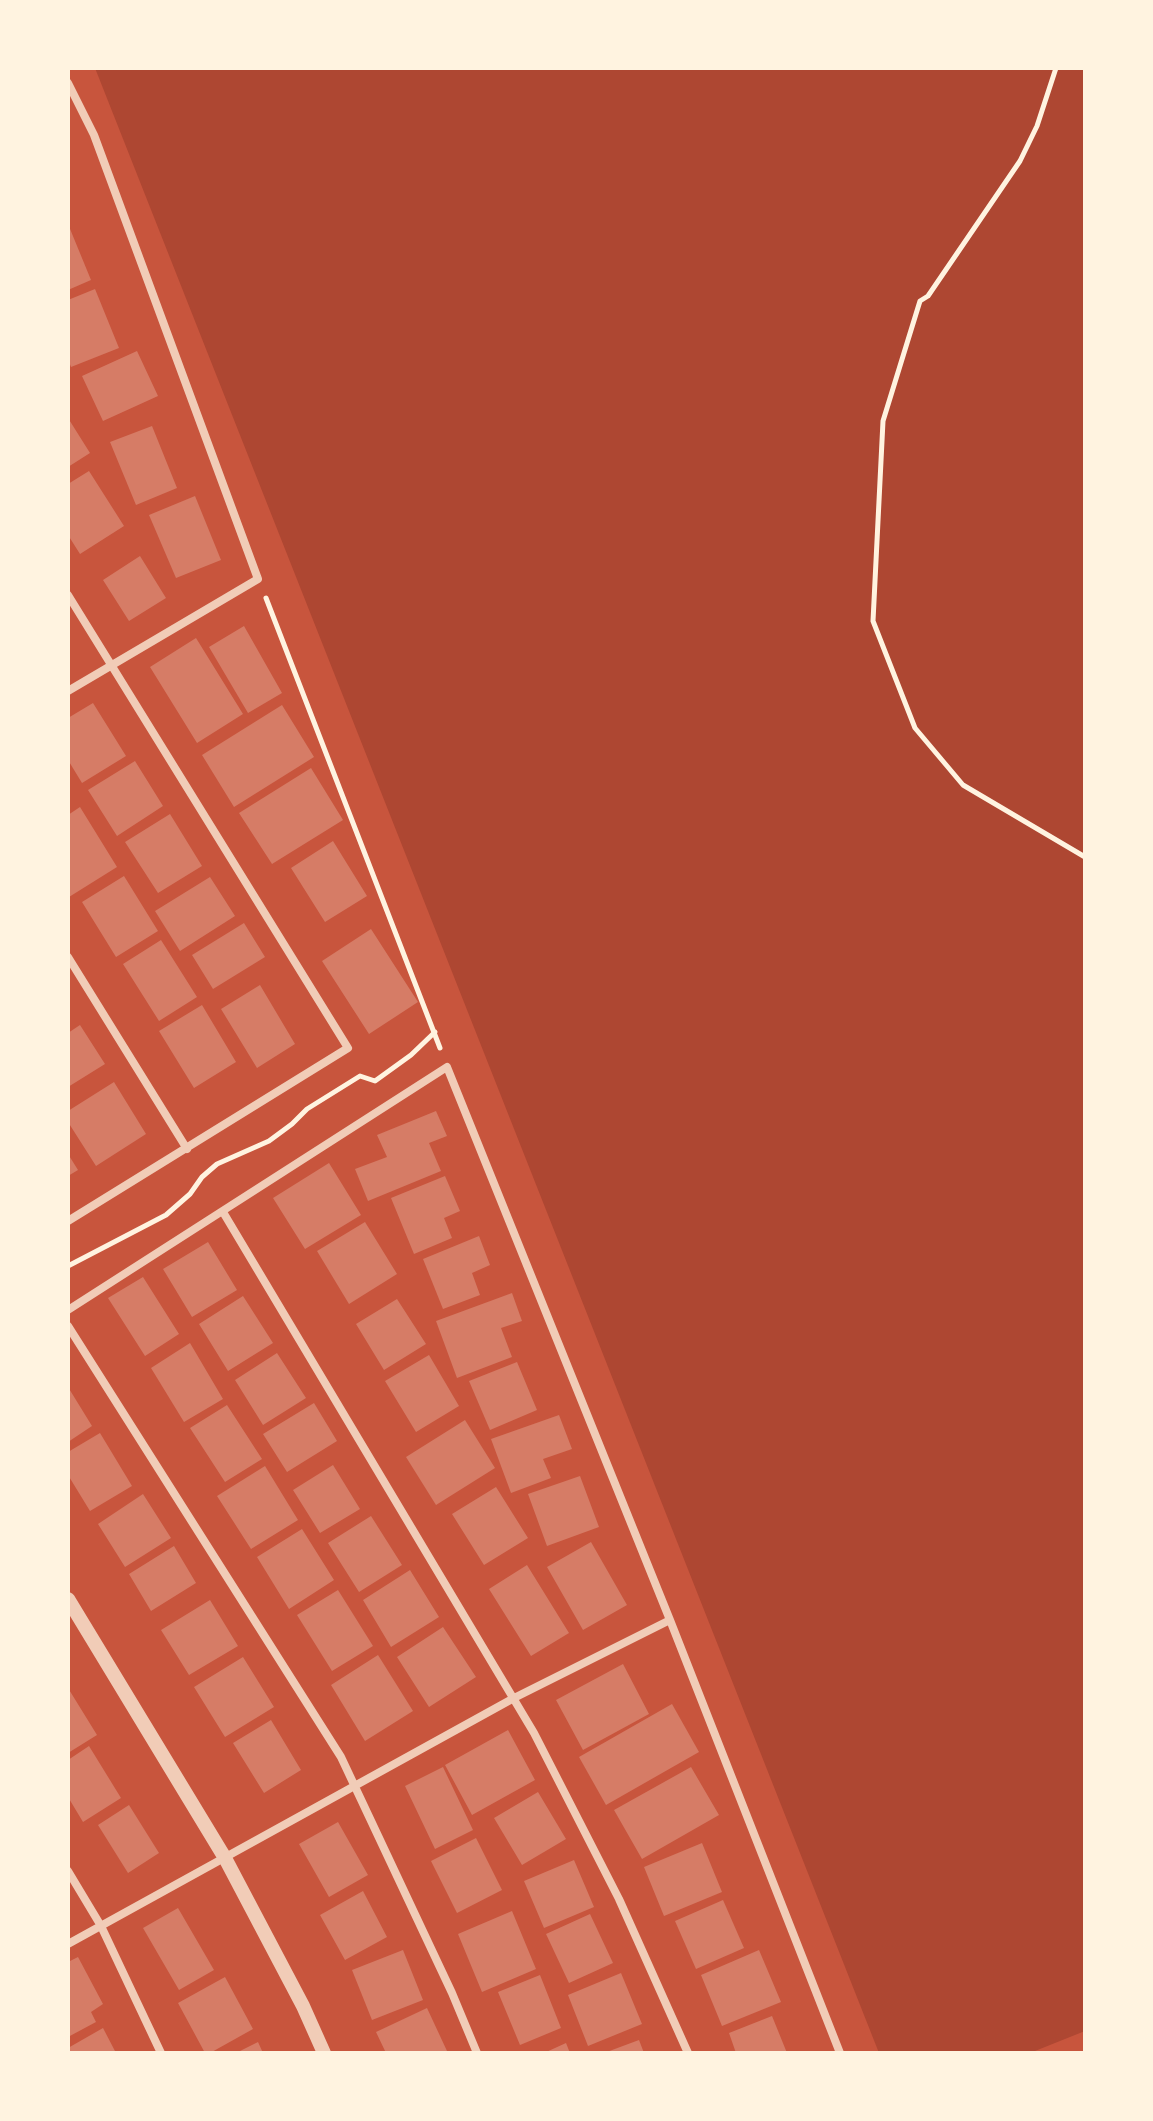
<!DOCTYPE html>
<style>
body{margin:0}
#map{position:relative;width:1153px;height:2121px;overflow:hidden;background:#c8553d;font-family:"Playfair Display",serif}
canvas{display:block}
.frame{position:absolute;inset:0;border:70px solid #fff3e0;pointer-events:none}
</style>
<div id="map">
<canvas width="1153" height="2121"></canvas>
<div class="frame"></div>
</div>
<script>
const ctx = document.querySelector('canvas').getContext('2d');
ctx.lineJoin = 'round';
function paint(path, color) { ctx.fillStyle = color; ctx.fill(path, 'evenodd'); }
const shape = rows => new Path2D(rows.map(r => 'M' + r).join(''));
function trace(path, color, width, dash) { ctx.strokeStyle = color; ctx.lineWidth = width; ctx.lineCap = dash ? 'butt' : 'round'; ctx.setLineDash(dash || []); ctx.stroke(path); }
paint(shape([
 [95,68,1085,68,1085,2031,1030,2053,879,2053]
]), '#ae4732');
paint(shape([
 [68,224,91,280,68,290],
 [95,289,119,348,71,367,68,359,68,300],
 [137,351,158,396,103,421,82,376],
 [68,418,90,453,68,467],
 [152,426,177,488,136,505,110,442],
 [89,471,124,526,80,554,68,535,68,484],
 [195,496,221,560,176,578,149,515],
 [140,556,166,598,129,621,103,580],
 [244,626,282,693,248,713,209,647],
 [196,638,243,714,197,743,150,667],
 [93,703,126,756,82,783,68,760,68,718],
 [282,705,314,757,234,807,202,755],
 [135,761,163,806,117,836,88,790],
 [311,768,343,820,272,864,239,813],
 [80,807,117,867,69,897,68,815],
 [170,814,202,866,158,893,125,842],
 [333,841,367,896,325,922,291,868],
 [124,876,158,931,116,957,82,902],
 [210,877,235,916,180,951,155,911],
 [244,923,265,957,213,989,192,955],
 [371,929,418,1002,369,1034,322,961],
 [161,940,197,997,159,1021,123,964],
 [260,985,295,1044,257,1068,221,1009],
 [202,1005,236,1062,194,1088,159,1031],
 [80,1025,105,1064,68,1087,68,1033],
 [114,1082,146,1134,96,1166,68,1122,68,1111],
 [436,1111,447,1136,429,1143,441,1171,368,1201,355,1169,387,1157,377,1135],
 [68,1154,78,1170,68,1176],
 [329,1163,361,1215,305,1249,273,1198],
 [445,1176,460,1211,444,1218,452,1238,414,1254,391,1198],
 [365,1222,397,1274,349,1304,317,1251],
 [479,1236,490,1265,472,1273,480,1295,443,1309,423,1259],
 [208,1242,237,1290,192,1317,163,1269],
 [143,1277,179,1334,145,1356,108,1298],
 [512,1293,522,1321,501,1328,512,1357,457,1378,436,1321],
 [243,1296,273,1343,228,1371,199,1324],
 [397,1299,426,1344,384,1370,356,1324],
 [190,1343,223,1399,184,1422,151,1368],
 [277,1353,306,1398,263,1425,235,1380],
 [429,1355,459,1406,416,1432,385,1381],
 [517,1362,537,1410,490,1430,469,1381],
 [68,1387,92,1426,68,1442],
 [314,1403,337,1441,287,1472,263,1434],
 [227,1405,262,1459,225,1482,190,1428],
 [559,1415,572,1449,543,1459,551,1478,511,1493,491,1439],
 [465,1420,495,1468,436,1505,406,1457],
 [100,1433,132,1486,90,1511,68,1475,68,1452],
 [333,1465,360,1509,320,1533,293,1490],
 [265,1466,298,1520,251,1549,217,1496],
 [580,1476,599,1527,547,1546,528,1494],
 [496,1487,528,1538,484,1565,452,1514],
 [143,1494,171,1538,125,1567,98,1524],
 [371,1516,402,1565,359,1592,328,1543],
 [302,1529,334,1580,289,1609,257,1557],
 [591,1542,627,1605,583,1630,547,1567],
 [174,1546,196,1583,151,1611,129,1574],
 [527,1565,569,1633,531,1656,489,1589],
 [410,1570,439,1617,391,1647,363,1600],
 [338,1590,373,1646,332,1671,297,1615],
 [210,1600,238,1646,189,1675,161,1630],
 [443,1627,476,1677,429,1707,397,1657],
 [378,1655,413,1711,365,1741,331,1685],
 [243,1657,274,1707,225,1737,194,1687],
 [623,1664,649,1714,583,1750,556,1700],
 [68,1688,97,1735,68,1753],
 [672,1704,699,1752,606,1805,579,1757],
 [271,1720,301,1770,264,1793,233,1743],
 [508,1730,535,1780,472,1815,445,1765],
 [89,1746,121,1798,83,1822,68,1797,68,1760],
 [443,1767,473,1830,435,1849,405,1786],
 [691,1767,719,1815,642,1859,614,1810],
 [538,1792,566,1839,522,1865,494,1818],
 [129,1805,159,1853,128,1873,98,1825],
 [338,1822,368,1875,329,1897,299,1844],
 [476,1838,502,1890,457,1913,431,1861],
 [702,1843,722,1892,664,1916,644,1867],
 [574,1860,594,1907,544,1928,524,1881],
 [363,1891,387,1937,345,1960,320,1915],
 [723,1900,744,1948,696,1969,675,1921],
 [178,1908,214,1970,179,1990,143,1928],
 [512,1911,536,1969,482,1992,458,1934],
 [590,1914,613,1963,569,1983,546,1934],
 [403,1950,423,2000,372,2020,352,1970],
 [759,1950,781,2002,722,2026,701,1975],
 [78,1957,103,2004,91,2012,96,2022,68,2037,68,1962],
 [621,1973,642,2024,588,2046,568,1995],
 [540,1975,561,2028,520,2045,498,1992],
 [225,1977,253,2029,210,2053,205,2053,178,2003],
 [427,2008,447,2051,442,2053,386,2053,376,2032],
 [772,2016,787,2053,736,2053,729,2033],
 [103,2028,116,2053,68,2053,68,2048],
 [639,2040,644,2053,604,2053],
 [258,2042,263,2053,236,2053],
 [566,2043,570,2053,544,2053]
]), '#d67c66');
trace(shape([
 [1056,68,1037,126,1020,161,928,296,920,301,883,421,873,621,915,728,963,785,1085,857],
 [266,598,440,1048],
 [68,1266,166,1215,190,1194,202,1177,217,1164,269,1141,292,1124,307,1109,360,1076,375,1081,411,1055,435,1032]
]), '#fff3e0', 5);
trace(shape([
 [68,83,94,135,258,579,68,691],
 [68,595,348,1048,68,1221],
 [68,957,187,1149],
 [223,1212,534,1733,619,1899,688,2053],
 [68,1310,447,1067,670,1620,840,2053],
 [68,1326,341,1757,452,1993,477,2053],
 [68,1871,101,1926,161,2053],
 [68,1944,514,1698,670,1620]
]), '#f1ccb7', 8);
trace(shape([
 [68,1599,225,1858,303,2006,324,2053]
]), '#f1ccb7', 14);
</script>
